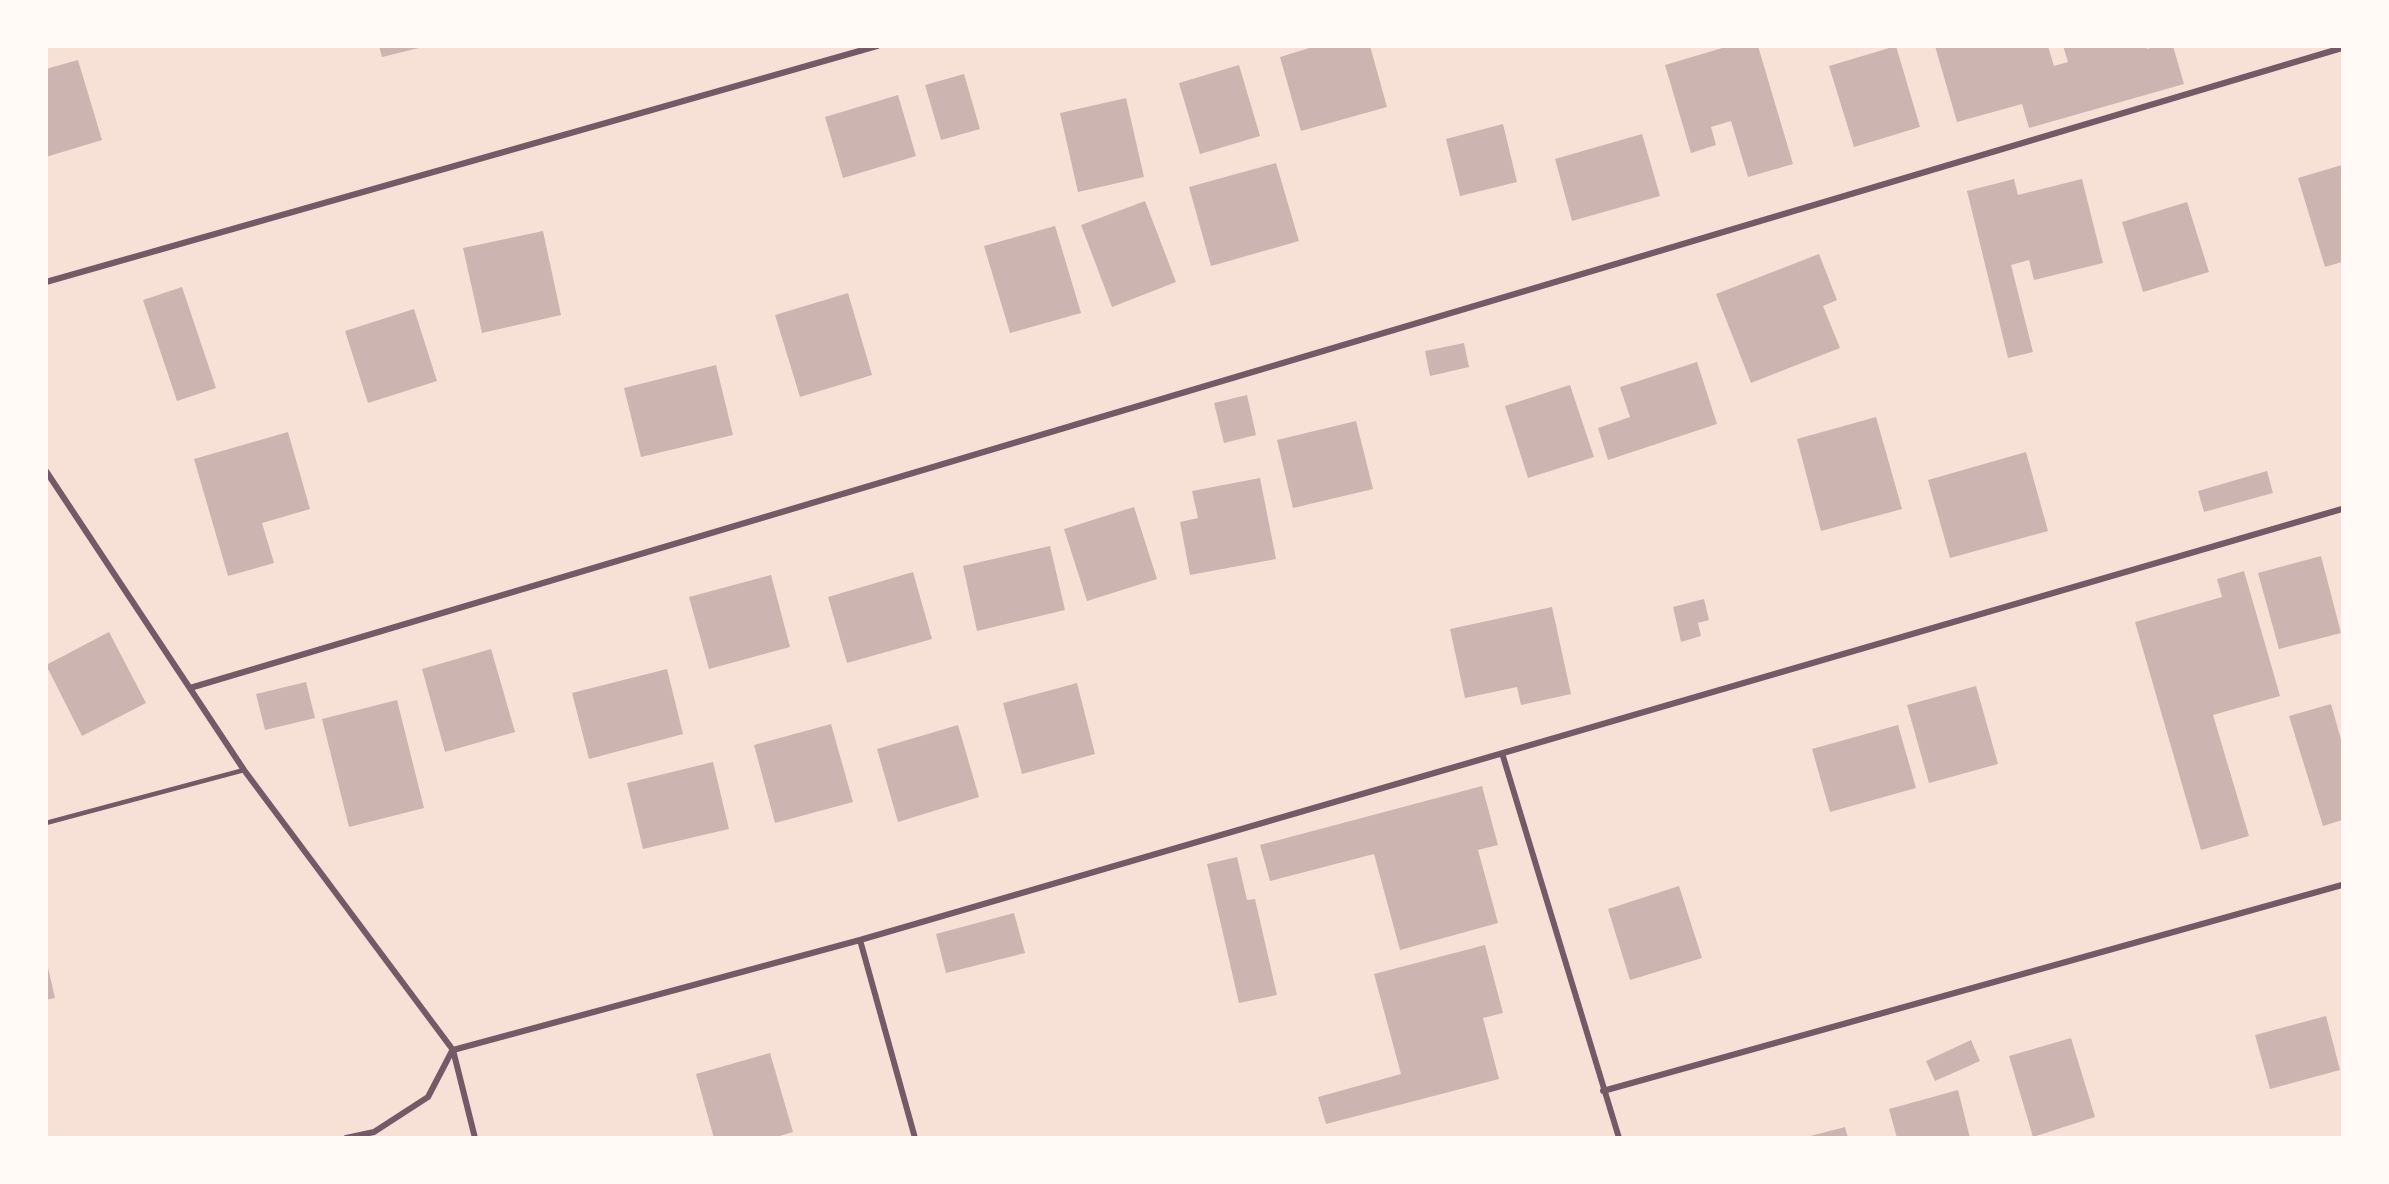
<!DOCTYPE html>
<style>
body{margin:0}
#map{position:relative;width:2389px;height:1184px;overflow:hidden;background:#f7e1d7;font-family:"Work Sans",sans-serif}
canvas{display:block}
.frame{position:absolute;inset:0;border:48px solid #fffaf5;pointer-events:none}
</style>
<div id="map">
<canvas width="2389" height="1184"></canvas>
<div class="frame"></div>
</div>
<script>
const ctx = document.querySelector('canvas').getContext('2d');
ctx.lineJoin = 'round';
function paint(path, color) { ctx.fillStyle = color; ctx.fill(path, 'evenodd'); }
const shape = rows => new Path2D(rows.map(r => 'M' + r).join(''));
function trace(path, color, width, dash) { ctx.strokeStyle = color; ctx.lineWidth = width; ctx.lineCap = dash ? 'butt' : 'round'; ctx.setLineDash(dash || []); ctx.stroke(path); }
paint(shape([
 [379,46,423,46,423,47,382,57],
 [1316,46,1370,46,1387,107,1301,131,1280,57],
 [1729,46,1758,46,1793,164,1748,177,1731,121,1711,127,1716,145,1691,153,1665,65],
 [1896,46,1920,127,1854,147,1829,66],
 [1935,46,2048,46,2054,66,2068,62,2063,46,2146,46,2147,49,2155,46,2173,46,2184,84,2029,128,2022,104,1957,122],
 [78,60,102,140,46,157,46,69],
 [1239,65,1260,136,1200,154,1179,83],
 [964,74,980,129,941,140,925,85],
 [898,95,916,156,843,178,825,117],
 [1126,98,1144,177,1078,192,1060,113],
 [1503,124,1517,182,1460,196,1446,139],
 [1642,134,1660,196,1572,221,1555,159],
 [1276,163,1299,241,1211,266,1189,187],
 [2342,165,2342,262,2325,267,2298,178],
 [2014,179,2018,195,2082,179,2103,263,2034,280,2029,260,2011,265,2033,352,2008,358,1967,191],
 [1145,201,1176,282,1112,307,1081,225],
 [2187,202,2209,272,2143,292,2122,222],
 [1055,226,1081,313,1010,333,984,246],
 [543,231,561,315,482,333,463,248],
 [1819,254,1837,300,1823,306,1840,348,1751,383,1716,294],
 [182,287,216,388,177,401,143,300],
 [848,293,872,375,800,397,775,315],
 [414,309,437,381,368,403,345,331],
 [1464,343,1469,367,1430,376,1425,351],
 [1697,362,1717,424,1608,460,1598,428,1630,417,1620,387],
 [716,365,733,435,641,457,624,388],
 [1570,385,1594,457,1528,478,1505,406],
 [1247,395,1256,435,1224,443,1214,403],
 [1876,417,1902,509,1821,531,1797,439],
 [1356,421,1373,489,1293,508,1277,440],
 [288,432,310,509,262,523,274,563,228,576,194,459],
 [2026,452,2048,531,1950,558,1928,480],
 [2267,471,2273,493,2204,512,2198,491],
 [1260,478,1276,559,1190,575,1180,522,1198,518,1192,491],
 [1134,507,1157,579,1087,601,1064,529],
 [1050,546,1065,610,977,631,963,566],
 [2321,556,2341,633,2279,649,2258,573],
 [2244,571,2280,696,2213,715,2249,836,2201,850,2135,622,2222,597,2217,579],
 [913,572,932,639,847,663,828,597],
 [771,575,790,647,709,669,689,597],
 [1704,599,1709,620,1698,623,1701,636,1681,642,1673,607],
 [1552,607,1571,694,1521,705,1517,687,1465,698,1450,629],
 [109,632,146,703,82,736,46,665],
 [491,649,515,732,445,752,422,669],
 [667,669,683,734,589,759,572,693],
 [306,682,315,718,265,730,256,694],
 [1077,683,1095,754,1022,774,1003,703],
 [1976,686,1998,764,1929,783,1907,705],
 [397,700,424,808,349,827,322,719],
 [2331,704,2342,743,2342,820,2323,826,2289,716],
 [831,724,853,802,775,823,754,745],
 [958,725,979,797,898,822,877,749],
 [1898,725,1916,788,1830,812,1812,749],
 [713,762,729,829,643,849,627,783],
 [1482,786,1498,845,1478,850,1498,923,1400,950,1374,854,1270,881,1260,845],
 [1237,857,1247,900,1255,899,1277,995,1239,1003,1207,864],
 [1679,886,1702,958,1630,980,1608,909],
 [1014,913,1025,953,946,973,936,934],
 [1485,945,1503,1013,1483,1018,1499,1079,1326,1124,1318,1097,1401,1074,1374,974],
 [46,959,55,998,46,1000],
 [2326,1016,2340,1070,2270,1089,2255,1035],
 [2071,1038,2095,1117,2033,1137,2009,1056],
 [1971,1040,1980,1061,1935,1081,1926,1061],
 [770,1053,793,1132,773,1138,714,1138,696,1074],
 [1958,1090,1970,1138,1897,1138,1889,1109],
 [1845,1127,1848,1138,1806,1138,1806,1137]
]), '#ccb4b1');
trace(shape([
 [46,823,244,770]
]), '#755966', 4.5);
trace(shape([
 [46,282,877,46],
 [46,471,244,770,453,1050,475,1138],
 [190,688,2342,48],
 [1502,753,1619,1138],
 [860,940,915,1138],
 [453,1050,860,940,2342,509],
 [1603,1091,2342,885],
 [346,1138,374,1132,428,1097,452,1051]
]), '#755966', 6);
</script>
